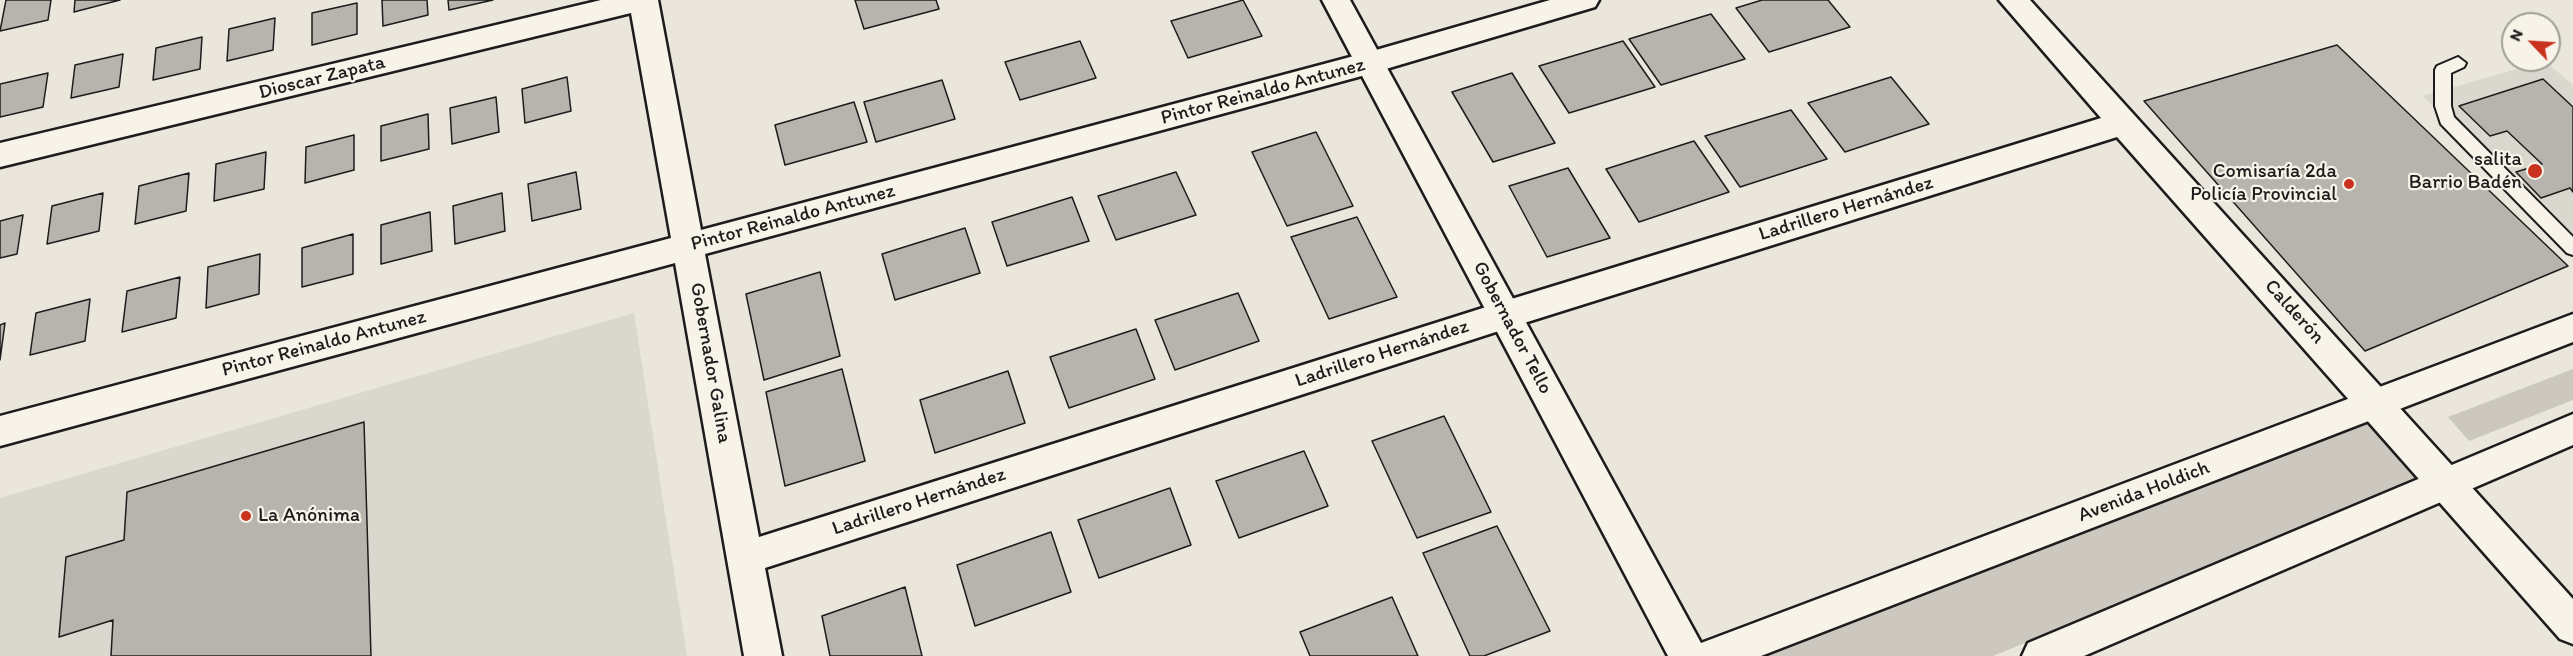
<!DOCTYPE html>
<meta charset="utf-8">
<style>
body{margin:0}
#map{position:relative;width:2573px;height:656px;overflow:hidden;background:#eae6dc;font-family:Itim,sans-serif}
canvas{display:block}
.north{position:absolute;left:2501px;top:12px;width:60px;height:60px;box-sizing:border-box;background:#f7f3e8;border:2px solid #9f9d96;border-radius:50%;rotate:295deg;font-size:16px;font-weight:700;line-height:24px;text-align:center;color:#1c1c1c}
.north::after{content:'';display:block;margin:auto;width:21px;height:27px;background:#c8321e;clip-path:polygon(50% 0,100% 100%,50% 72%,0 100%)}
</style>
<div id="map">
<canvas width="2573" height="656"></canvas>
<div class="north">N</div>
</div>
<script>
const ctx = document.querySelector('canvas').getContext('2d');
ctx.lineJoin = 'round';
function paint(path, color) { ctx.fillStyle = color; ctx.fill(path, 'evenodd'); }
const shape = rows => new Path2D(rows.map(r => 'M' + r).join(''));
function trace(path, color, width, dash) { ctx.strokeStyle = color; ctx.lineWidth = width; ctx.lineCap = dash ? 'butt' : 'round'; ctx.setLineDash(dash || []); ctx.stroke(path); }
function drawText(font, color, halo, rows, align = 'center') {
  ctx.font = font + ' Itim,sans-serif'; ctx.lineWidth = 4.5; ctx.setLineDash([]); ctx.textBaseline = 'middle'; ctx.strokeStyle = halo; ctx.fillStyle = color; for (const [text, x, y, turn = 0] of rows) {
    ctx.save(); ctx.translate(x, y); ctx.rotate((+turn || 0) * Math.PI / 180); ctx.textAlign = isNaN(turn) ? turn : align; if (halo) ctx.strokeText(text, 0, 0); ctx.fillText(text, 0, 0); ctx.restore();
  }
}
paint(shape([
 [2545,61,2573,85,2573,247,2423,96],
 [634,313,687,656,0,656,0,498]
]), '#dad7ce');
paint(shape([
 [2573,369,2573,400,2469,441,2448,417],
 [2363,417,2419,481,1993,656,1763,656]
]), '#ccc8c0');
const building = shape([
 [6,0,51,0,48,20,0,31,6,0],
 [75,0,120,0,74,12,75,0],
 [382,0,427,0,428,15,383,26,382,0],
 [448,0,493,0,449,10,448,0],
 [855,0,936,0,939,9,864,29,855,0],
 [1243,0,1262,36,1188,58,1171,21,1243,0],
 [1762,0,1828,0,1850,27,1769,52,1736,8,1762,0],
 [357,3,357,34,312,45,312,13,357,3],
 [1711,14,1745,59,1661,85,1629,39,1711,14],
 [275,18,273,50,227,61,229,29,275,18],
 [202,37,200,69,153,80,156,48,202,37],
 [1080,41,1096,78,1020,100,1005,62,1080,41],
 [1623,41,1655,87,1569,113,1539,66,1623,41],
 [2337,45,2568,266,2365,351,2144,101,2337,45],
 [123,54,119,87,71,98,75,65,123,54],
 [48,73,43,107,0,117,0,84,48,73],
 [1512,73,1555,143,1493,162,1452,92,1512,73],
 [567,77,571,111,525,123,522,89,567,77],
 [1891,77,1929,124,1845,152,1808,103,1891,77],
 [2543,79,2573,107,2573,192,2570,188,2541,198,2516,172,2542,164,2507,131,2490,136,2459,106,2543,79],
 [942,80,955,119,876,142,864,102,942,80],
 [496,97,499,132,452,144,450,108,496,97],
 [854,102,867,142,785,165,775,125,854,102],
 [1791,110,1827,159,1740,187,1705,136,1791,110],
 [428,114,429,149,381,161,381,126,428,114],
 [1316,132,1353,206,1287,226,1252,152,1316,132],
 [354,135,354,170,305,183,306,147,354,135],
 [1694,141,1729,192,1639,222,1606,169,1694,141],
 [266,152,264,189,214,201,216,164,266,152],
 [1568,168,1610,238,1547,257,1509,186,1568,168],
 [576,172,581,209,532,221,528,184,576,172],
 [1176,172,1196,215,1116,240,1098,196,1176,172],
 [189,173,186,211,135,224,139,186,189,173],
 [103,193,99,231,47,244,52,206,103,193],
 [502,193,505,231,455,244,453,206,502,193],
 [1072,197,1089,241,1007,266,992,222,1072,197],
 [430,212,432,251,381,264,381,225,430,212],
 [23,215,17,254,0,258,0,221,23,215],
 [1357,217,1397,297,1329,319,1291,237,1357,217],
 [965,228,980,273,895,300,882,254,965,228],
 [353,234,353,274,302,287,302,248,353,234],
 [260,254,259,294,206,308,208,267,260,254],
 [820,272,840,356,764,380,746,294,820,272],
 [180,277,176,318,122,332,127,291,180,277],
 [1238,293,1259,341,1175,370,1155,320,1238,293],
 [90,299,85,341,30,355,36,313,90,299],
 [5,323,0,360,0,325,5,323],
 [1136,329,1155,379,1069,408,1050,357,1136,329],
 [842,369,865,461,785,486,766,392,842,369],
 [1008,371,1025,423,935,453,920,400,1008,371],
 [1444,416,1491,512,1417,538,1372,441,1444,416],
 [364,422,371,656,111,656,113,620,59,637,66,557,124,540,127,492,364,422],
 [1304,451,1328,506,1239,538,1216,481,1304,451],
 [1170,488,1191,545,1099,578,1078,520,1170,488],
 [1497,526,1550,631,1484,656,1470,656,1423,553,1497,526],
 [1051,532,1071,592,975,626,957,565,1051,532],
 [905,587,922,656,830,656,822,616,905,587],
 [1392,597,1418,656,1310,656,1300,632,1392,597]
]);
paint(building, '#b6b4ac');
trace(building, '#1c1c1c', 1.5);
const service = shape([
 [2458,57,2466,63,2464,67,2451,73,2451,106,2454,117,2573,237,2573,255,2567,253,2441,124,2435,106,2435,70,2437,66,2458,57]
]);
const minor = shape([
 [601,0,658,0,701,230,1369,52,1550,0,1599,0,1595,7,1369,74,705,254,759,537,1505,301,2101,118,1999,0,2030,0,2573,599,2573,644,2560,639,2117,137,1505,329,765,568,782,656,744,656,675,263,0,446,0,416,671,238,631,13,0,167,0,143,601,0]
]);
const tertiary = shape([
 [1322,0,1350,0,1701,643,2573,314,2573,342,1761,656,1668,656,1322,0],
 [2573,414,2573,445,2084,656,2022,656,2028,643,2573,414]
]);
trace(service, '#1c1c1c', 4);
trace(minor, '#1c1c1c', 5);
trace(tertiary, '#1c1c1c', 5);
paint(service, '#f7f3e8');
paint(minor, '#f7f3e8');
paint(tertiary, '#f7f3e8');
for (const [x, y, r, color] of [
 [2535,171,8,"#c8321e"],
 [2349,184,6,"#c8321e"],
 [246,516,6,"#c8321e"]
]) { const dot = new Path2D(); dot.arc(x, y, r, 0, 2 * Math.PI); ctx.fillStyle = color; ctx.fill(dot); trace(dot, '#f7f3e8', 2); }
drawText('20px', '#1c1c1c', '#f7f3e8', [
 ["Dioscar Zapata",322,78,-14],
 ["Pintor Reinaldo Antunez",1263,92,-15],
 ["Ladrillero Hernández",1846,209,-17],
 ["Pintor Reinaldo Antunez",793,218,-15],
 ["Calderón",2294,312,48],
 ["Gobernador Tello",1512,328,62],
 ["Pintor Reinaldo Antunez",324,344,-15],
 ["Ladrillero Hernández",1382,354,-18],
 ["Gobernador Galina",710,363,80],
 ["Avenida Holdich",2144,492,-21],
 ["Ladrillero Hernández",919,502,-18]
]);
drawText('20px', '#1c1c1c', '#f7f3e8', [
 ["salita",2522,160],
 ["Barrio Badén",2522,183],
 ["Comisaría 2da",2337,172],
 ["Policía Provincial",2337,195],
 ["La Anónima",258,516,"left"]
], 'right');
</script>
